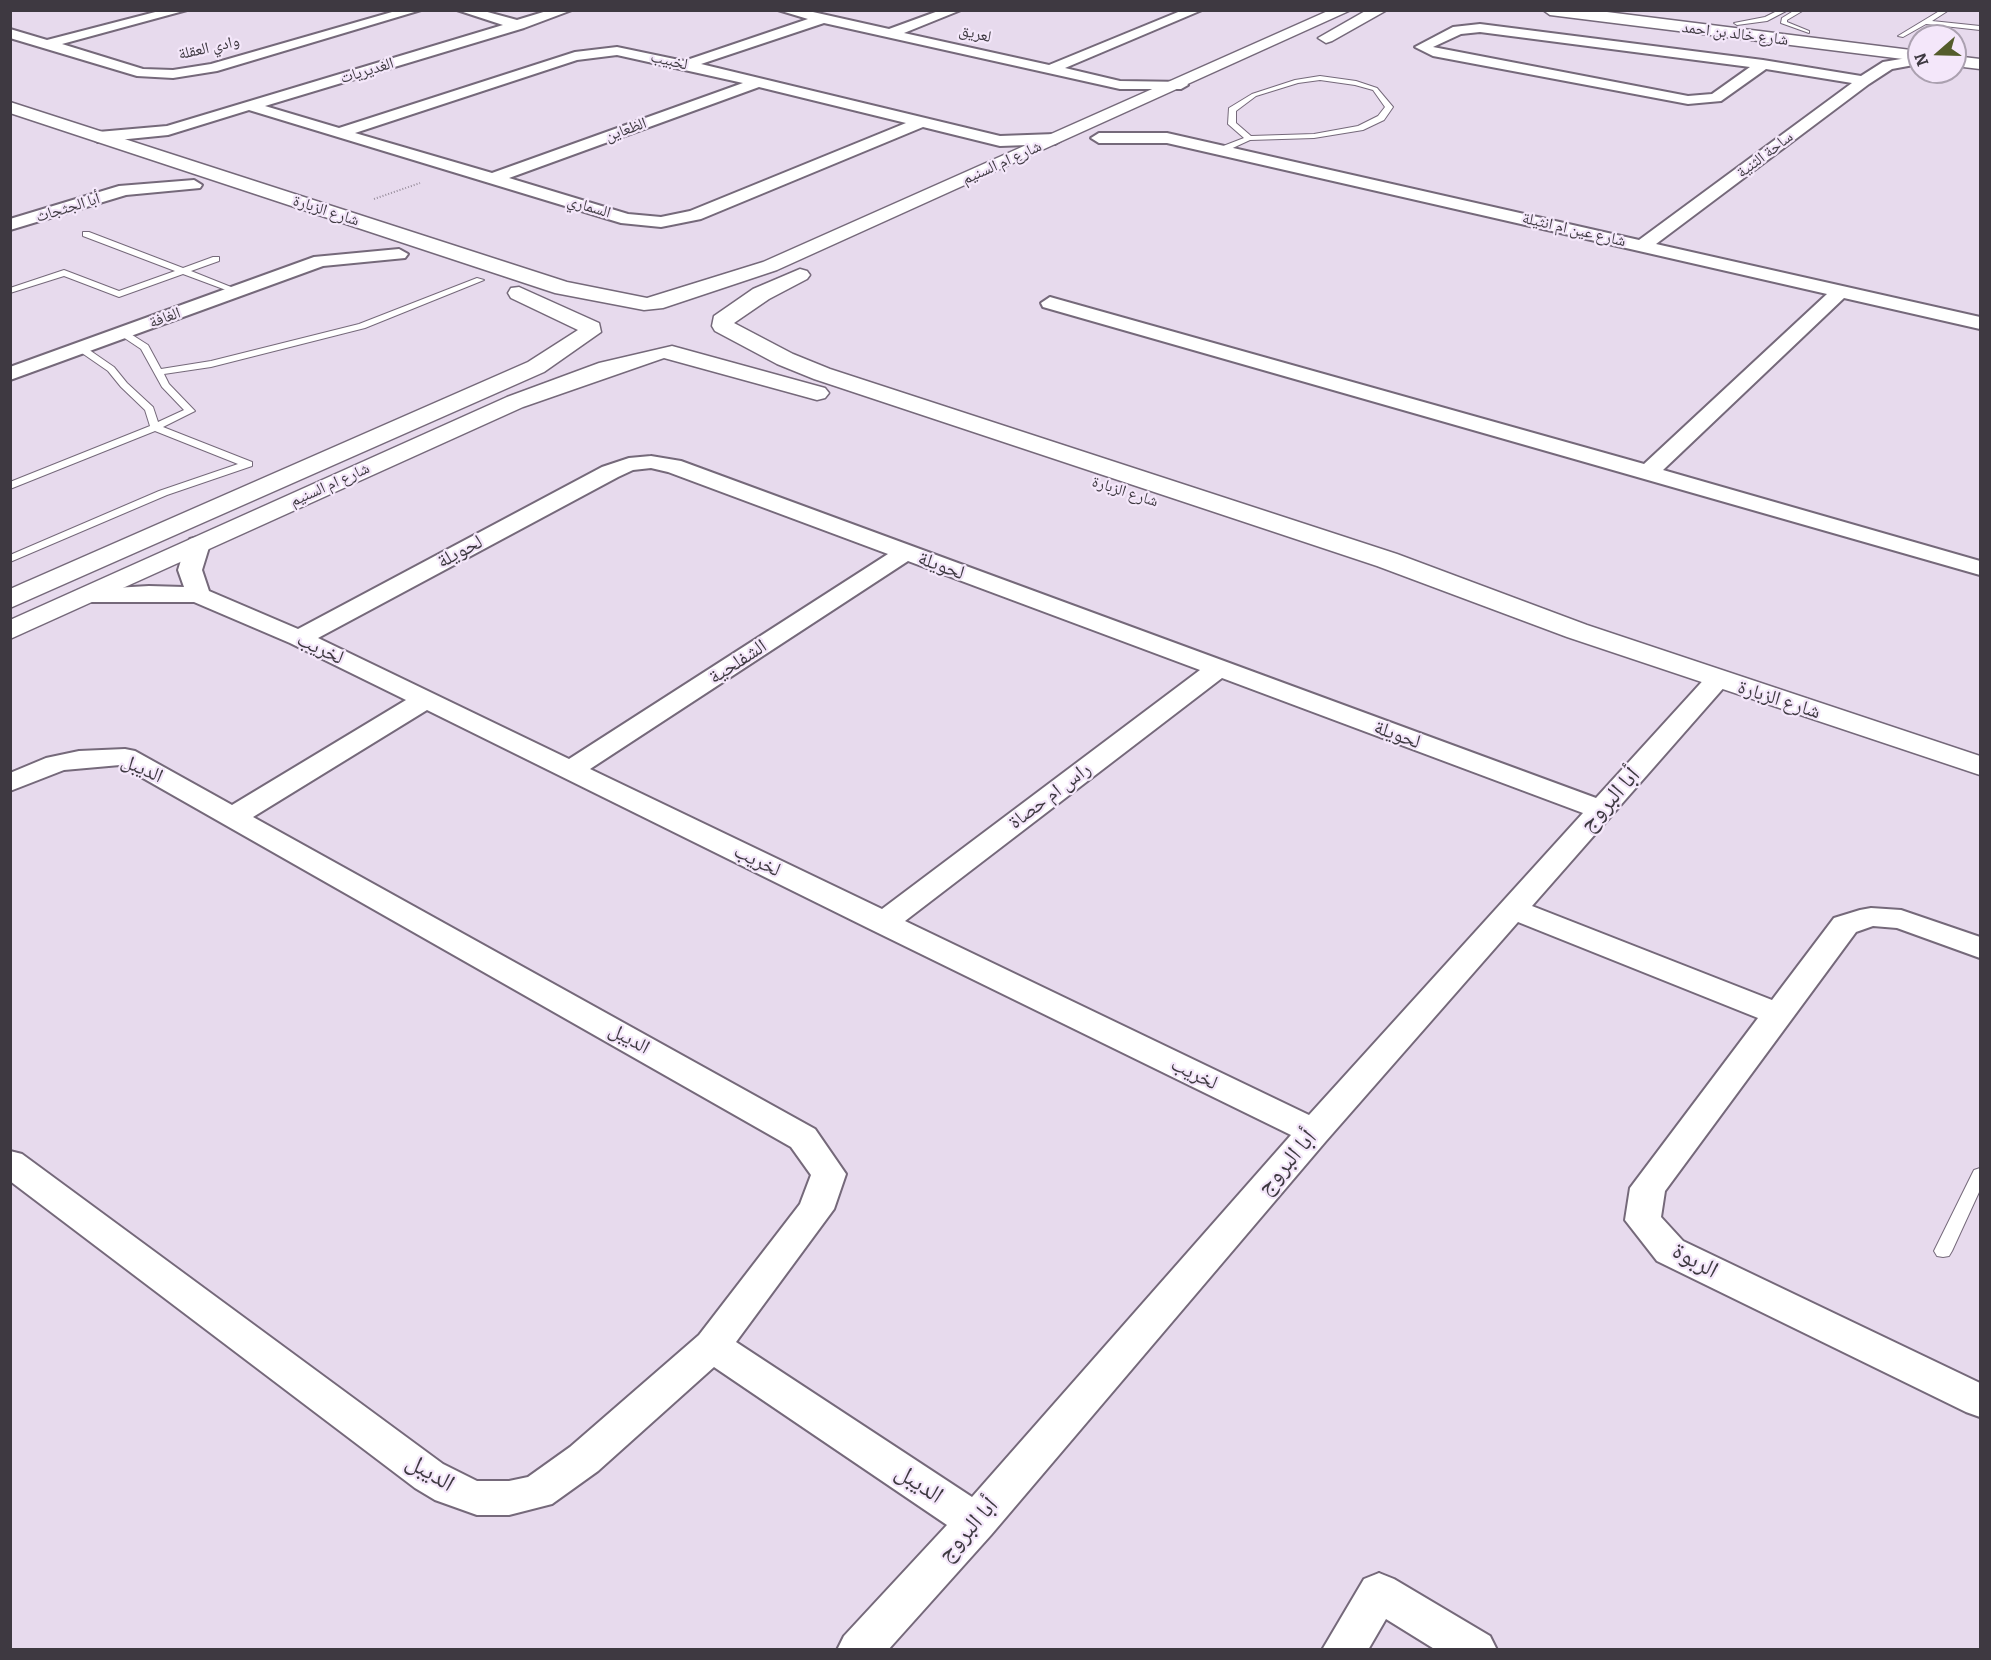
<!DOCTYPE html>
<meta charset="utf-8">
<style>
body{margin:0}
#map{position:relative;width:1991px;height:1660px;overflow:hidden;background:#e7daed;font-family:Bitter,serif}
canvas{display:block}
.frame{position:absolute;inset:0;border:12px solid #3e3941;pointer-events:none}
.north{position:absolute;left:1907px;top:24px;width:60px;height:60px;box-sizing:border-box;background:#f4e7fa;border:2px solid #aba1b0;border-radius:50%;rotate:250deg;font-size:16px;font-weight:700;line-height:24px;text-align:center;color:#3e3941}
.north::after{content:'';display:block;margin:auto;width:21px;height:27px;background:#545c2b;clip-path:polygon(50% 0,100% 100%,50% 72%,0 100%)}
</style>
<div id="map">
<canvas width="1991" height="1660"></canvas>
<div class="frame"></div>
<div class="north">N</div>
</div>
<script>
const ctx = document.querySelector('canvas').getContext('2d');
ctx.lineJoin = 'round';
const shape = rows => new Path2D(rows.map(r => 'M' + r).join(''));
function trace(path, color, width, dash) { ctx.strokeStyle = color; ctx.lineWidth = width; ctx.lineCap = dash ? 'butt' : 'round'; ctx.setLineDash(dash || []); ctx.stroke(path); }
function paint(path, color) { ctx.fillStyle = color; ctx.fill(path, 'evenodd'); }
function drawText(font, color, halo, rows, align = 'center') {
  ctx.font = font + ' Bitter,"Noto Naskh Arabic",serif'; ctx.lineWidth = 4.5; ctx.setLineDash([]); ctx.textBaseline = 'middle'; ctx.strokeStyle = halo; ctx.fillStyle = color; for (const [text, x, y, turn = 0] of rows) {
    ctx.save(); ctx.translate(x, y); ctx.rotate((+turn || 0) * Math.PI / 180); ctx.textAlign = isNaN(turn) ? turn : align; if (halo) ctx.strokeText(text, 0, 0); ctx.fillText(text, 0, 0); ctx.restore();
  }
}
const lane = shape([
 [1779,10,1788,10,1767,21,1737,25,1734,23,1765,17,1779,10],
 [1795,10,1804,10,1787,20,1787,22,1809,31,1809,33,1781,23,1782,18,1795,10],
 [1941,10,1949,10,1932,21,1980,26,1980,30,1926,24,1903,37,1898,36,1941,10],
 [1320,76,1356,81,1377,88,1393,107,1384,120,1363,130,1314,138,1250,140,1224,152,1218,152,1218,148,1244,138,1228,124,1229,108,1252,94,1295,80,1320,76],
 [1320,80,1355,85,1373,90,1385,107,1378,116,1358,126,1314,134,1251,136,1236,123,1236,111,1256,96,1298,83,1320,80],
 [83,232,89,232,183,268,213,257,219,257,219,261,191,271,241,291,234,293,183,274,119,297,64,276,10,293,10,288,64,270,119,291,175,271,83,236,83,232],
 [477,278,484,280,365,328,211,367,164,374,169,384,195,411,163,427,252,462,252,466,167,495,10,562,10,555,159,491,238,464,155,431,10,489,10,482,150,426,145,410,121,387,108,371,79,351,79,347,85,347,114,367,127,383,153,407,158,422,184,410,162,387,141,349,120,335,120,331,126,331,148,345,161,369,211,361,359,324,477,278],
 [1980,1168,1980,1190,1952,1251,1949,1256,1943,1257,1937,1256,1934,1251,1972,1174,1974,1170,1980,1168]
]);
const street = shape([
 [163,10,187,10,62,44,143,69,173,70,211,64,399,10,421,10,217,71,173,78,137,76,10,38,10,29,47,40,163,10],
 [457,10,480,10,517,20,550,10,572,10,524,28,265,106,339,128,575,52,617,47,684,61,808,19,778,10,804,10,889,29,941,10,961,10,904,33,1049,65,1183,10,1202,10,1065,68,1120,81,1186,82,1188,85,1181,89,1120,89,824,23,701,64,1000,136,1055,134,1063,139,1055,144,1000,146,923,127,701,219,661,227,621,223,249,110,168,135,98,142,90,137,98,132,167,126,503,25,457,10],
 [617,55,743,83,492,173,355,133,577,60,617,55],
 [759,87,906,123,690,211,661,217,628,214,509,178,759,87],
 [1480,24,1763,60,1861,76,1883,62,1919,56,1919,64,1892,69,1869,84,1656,244,1980,317,1980,329,1844,298,1663,470,1980,561,1980,575,1043,307,1041,303,1050,297,1057,299,1644,464,1827,294,1167,143,1099,143,1091,138,1099,133,1167,133,1639,240,1852,83,1766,69,1721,101,1688,104,1433,56,1415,47,1453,27,1480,24],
 [1480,32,1750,67,1712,94,1688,96,1433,47,1461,34,1480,32],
 [194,180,202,185,200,188,126,195,10,230,10,219,119,186,194,180],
 [399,249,408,254,405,258,323,266,10,380,10,367,314,257,399,249],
 [651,456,681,461,1596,798,1709,674,1718,671,1727,674,1731,679,1727,684,1532,906,1772,1000,1834,918,1860,910,1871,908,1901,910,1980,937,1980,958,1897,928,1873,926,1856,932,1665,1191,1661,1217,1683,1241,1980,1383,1980,1417,1966,1412,1657,1261,1625,1220,1630,1188,1758,1018,1518,922,1326,1141,991,1535,888,1650,837,1650,844,1636,947,1525,714,1367,598,1471,552,1504,509,1515,477,1515,435,1500,415,1488,10,1181,10,1151,22,1154,443,1464,477,1481,509,1481,528,1477,570,1447,699,1335,800,1204,811,1175,791,1147,120,765,64,770,10,791,10,773,46,758,79,751,125,749,135,751,232,805,406,700,290,643,194,602,88,602,79,600,76,595,79,590,149,586,184,587,178,570,186,544,190,539,198,537,206,539,210,544,202,570,209,591,298,629,602,467,629,458,651,456],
 [651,468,668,472,888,554,569,759,318,638,618,477,633,470,651,468],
 [908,561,1200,670,882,909,590,769,908,561],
 [1222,678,1583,813,1309,1115,905,921,1222,678],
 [427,710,872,930,1291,1135,972,1497,736,1342,834,1209,846,1174,815,1129,253,817,427,710],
 [1379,1573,1394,1579,1490,1636,1497,1650,1436,1650,1386,1619,1368,1650,1322,1650,1364,1579,1379,1573]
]);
const secondary = shape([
 [1330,10,1351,10,777,270,663,308,644,310,555,293,10,113,10,102,567,282,647,298,763,262,1330,10],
 [1367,10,1387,10,1332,41,1326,43,1318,38,1367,10],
 [1543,10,1591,10,1919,51,1919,61,1550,15,1543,10],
 [1955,56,1980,59,1980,69,1955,66,1955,56],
 [800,269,807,271,810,275,807,279,769,299,734,323,793,354,830,369,1397,554,1587,625,1980,756,1980,775,1567,637,1377,566,814,379,777,364,715,331,712,326,714,316,753,289,800,269],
 [519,287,599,323,601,332,544,372,10,608,10,589,528,362,578,330,511,298,508,293,511,288,519,287],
 [672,346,825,388,829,393,825,398,817,400,664,358,523,407,10,639,10,620,507,397,599,363,672,346]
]);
trace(lane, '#75697a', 2);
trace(street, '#75697a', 4);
trace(secondary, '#75697a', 3);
trace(shape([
 [374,199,420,183]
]), '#978d9b', 2, [1, 2]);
paint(lane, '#fff');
paint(street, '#fff');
paint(secondary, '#fff');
drawText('16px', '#3e3941', '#f4e7fa', [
 ["لعريق",975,34,13],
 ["شارع خالد بن احمد",1735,34,7],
 ["وادي العقلة",209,48,-13],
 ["لخبيب",669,61,13],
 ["الغديريات",367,71,-17],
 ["الظعاين",626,130,-20],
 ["ساحة الثنية",1765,155,-37],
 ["شارع ام السنيم",1002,163,-24],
 ["السماري",589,207,17],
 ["أبا الجثجاث",68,208,-17],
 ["شارع الزبارة",326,211,18],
 ["شارع عين ام انثيلة",1574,230,13],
 ["الغافة",165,318,-20],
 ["شارع ام السنيم",330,485,-24],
 ["شارع الزبارة",1125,492,18]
]);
drawText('20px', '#3e3941', '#f4e7fa', [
 ["لحويلة",460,552,-28],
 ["لحويلة",941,566,20],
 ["لخريب",320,649,25],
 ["الشفلحية",738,662,-33],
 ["شارع الزبارة",1779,700,18],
 ["لحويلة",1397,735,20],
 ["الديبل",142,769,24],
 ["راس ام حصاة",1050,796,-37],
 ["لخريب",757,861,26],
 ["الديبل",629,1039,29],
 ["لخريب",1194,1074,26]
]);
drawText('24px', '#3e3941', '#f4e7fa', [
 ["أبا البروج",1610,800,-48],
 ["أبا البروج",1287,1163,-49],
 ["الربوة",1695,1261,29],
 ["الديبل",430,1473,31],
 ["الديبل",919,1484,34],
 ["أبا البروج",968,1530,-48]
]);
</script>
